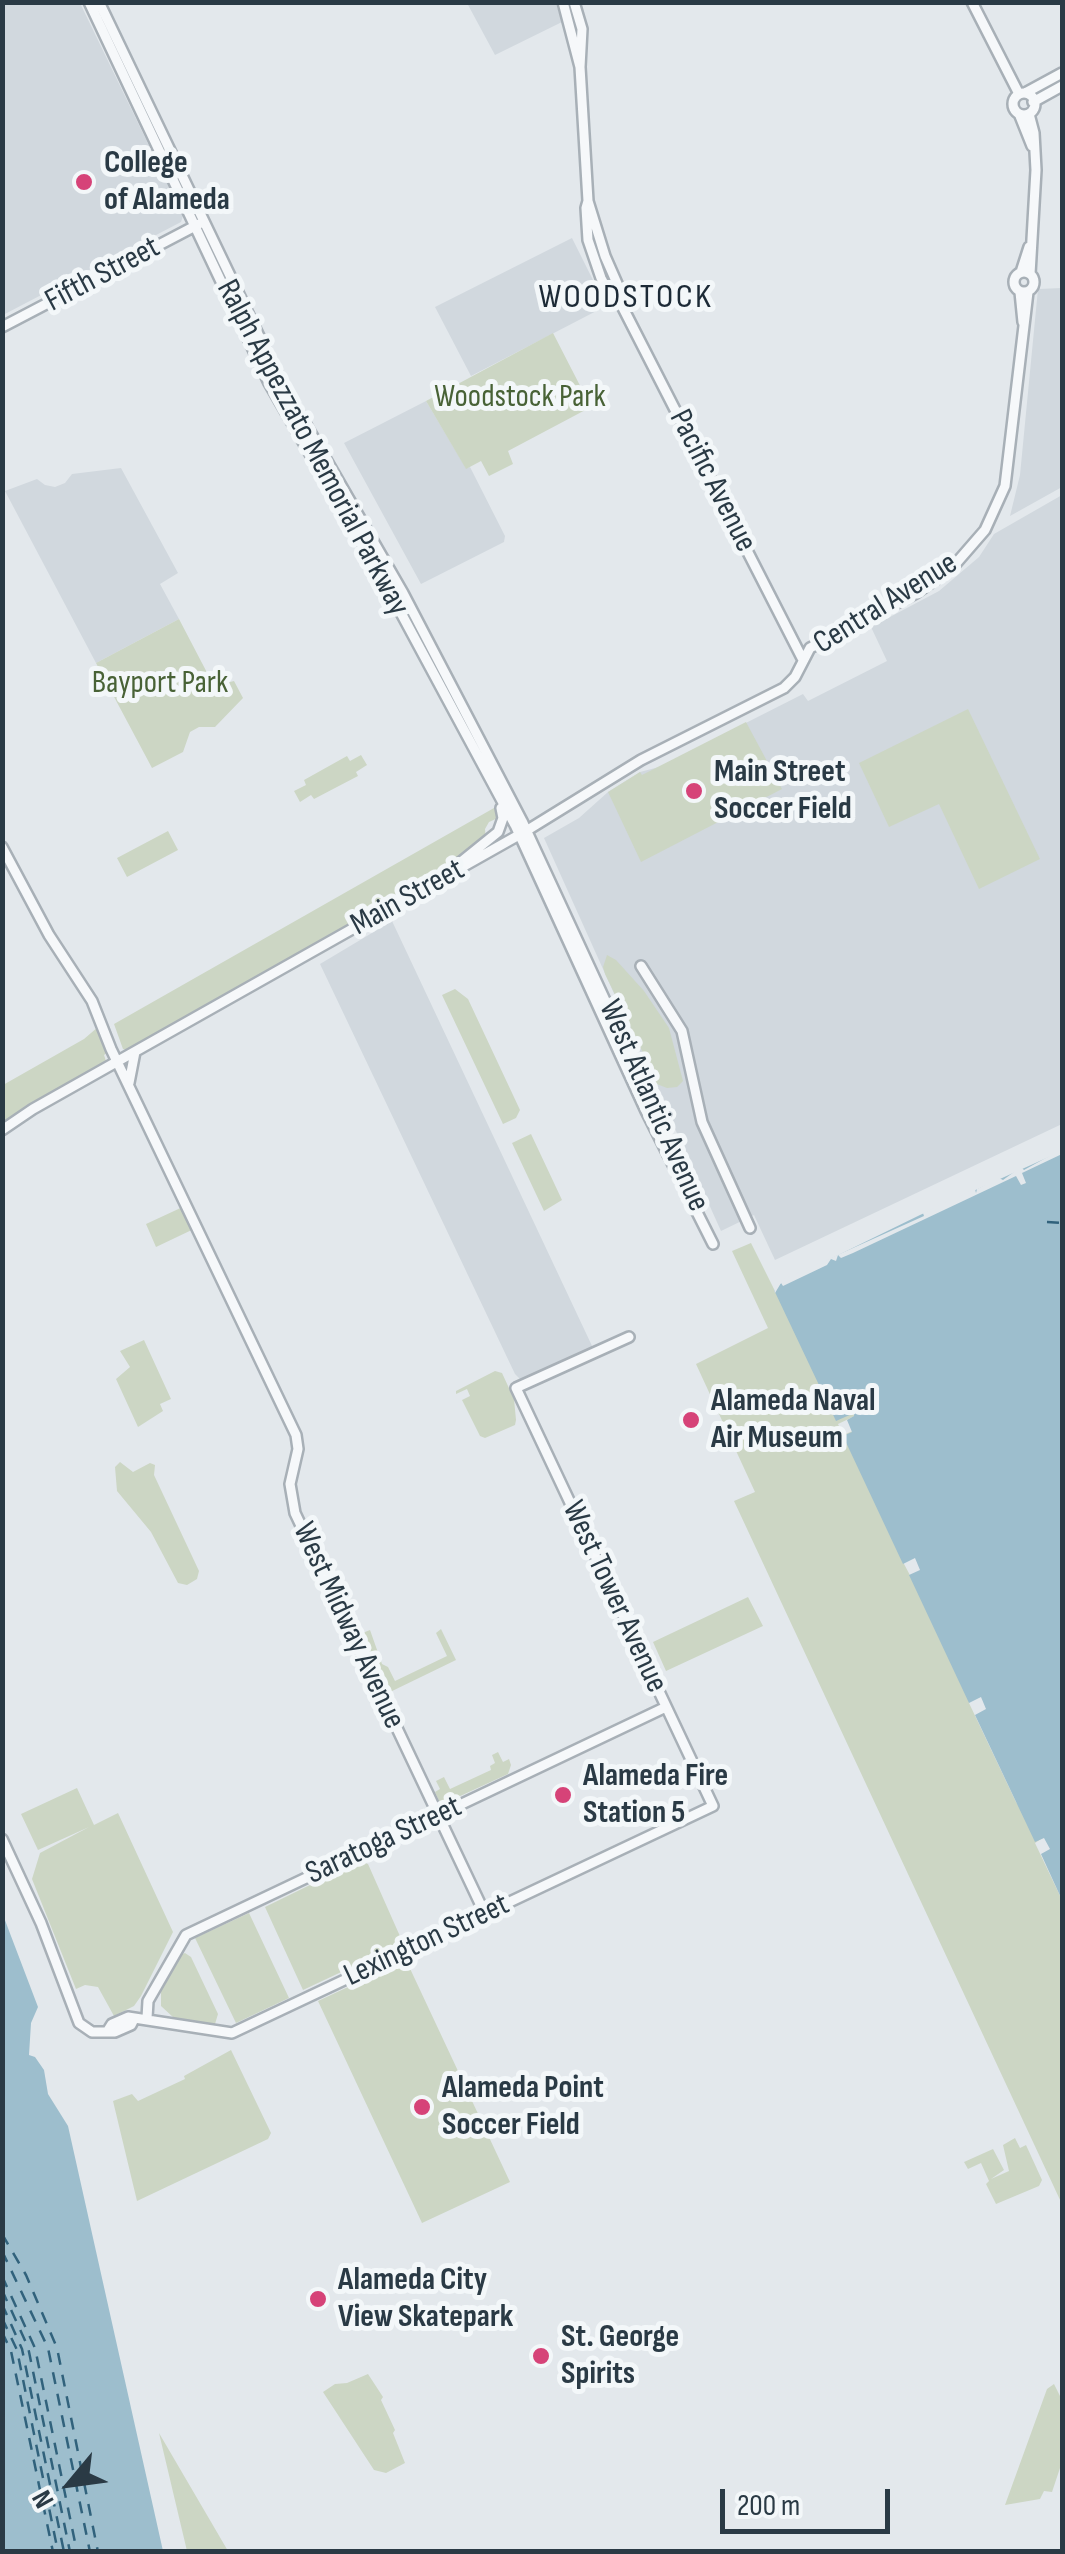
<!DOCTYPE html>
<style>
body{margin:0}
#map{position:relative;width:1065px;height:2554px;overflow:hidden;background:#e3e8ec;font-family:"Sofia Sans Condensed",sans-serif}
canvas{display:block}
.frame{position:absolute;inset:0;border:5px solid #2a3a45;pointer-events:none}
.north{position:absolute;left:20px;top:2434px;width:100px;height:100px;-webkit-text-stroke:8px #f3f7f9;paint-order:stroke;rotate:241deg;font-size:28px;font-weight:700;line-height:40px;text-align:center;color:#2a3a45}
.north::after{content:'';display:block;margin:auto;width:35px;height:45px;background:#2a3a45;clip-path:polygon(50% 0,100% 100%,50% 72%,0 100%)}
.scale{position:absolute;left:720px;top:2489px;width:170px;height:45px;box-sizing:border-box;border:5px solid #2a3a45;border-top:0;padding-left:12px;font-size:30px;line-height:35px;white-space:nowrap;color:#2a3a45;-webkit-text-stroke:8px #f3f7f9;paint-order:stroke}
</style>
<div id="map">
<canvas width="1065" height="2554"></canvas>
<div class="frame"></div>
<div class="north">N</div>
<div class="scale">200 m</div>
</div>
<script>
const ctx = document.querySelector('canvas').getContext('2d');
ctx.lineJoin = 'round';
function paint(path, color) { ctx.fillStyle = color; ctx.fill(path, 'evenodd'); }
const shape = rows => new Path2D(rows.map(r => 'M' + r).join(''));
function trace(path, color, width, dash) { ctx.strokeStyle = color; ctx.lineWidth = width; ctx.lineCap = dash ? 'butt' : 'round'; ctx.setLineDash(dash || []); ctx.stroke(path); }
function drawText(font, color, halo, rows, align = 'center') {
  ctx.font = font + ' "Sofia Sans Condensed",sans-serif'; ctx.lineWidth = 10; ctx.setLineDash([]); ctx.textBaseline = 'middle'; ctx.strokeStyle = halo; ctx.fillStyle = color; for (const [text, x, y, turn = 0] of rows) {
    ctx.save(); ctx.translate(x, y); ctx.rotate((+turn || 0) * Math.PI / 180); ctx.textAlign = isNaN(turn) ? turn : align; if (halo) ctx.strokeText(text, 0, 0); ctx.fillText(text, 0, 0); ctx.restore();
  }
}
paint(shape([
 [3,3,80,3,183,216,181,222,3,315],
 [467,3,556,3,562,22,495,55],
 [572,238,606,306,471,376,435,307],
 [1062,288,1062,487,1010,516,1020,475,1038,289],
 [426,401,466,468,470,467,505,536,504,542,421,584,344,443],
 [121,468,178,573,160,584,179,619,96,663,5,491,37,479,45,485,55,487,65,483,72,474],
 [1062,495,1062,1124,775,1260,754,1215,721,1231,544,838,579,818,608,792,640,772,659,767,803,694,808,701,887,661,871,627,939,591,979,557,994,534],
 [392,921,593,1348,527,1380,521,1380,515,1374,320,964]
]), '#d1d8de');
paint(shape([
 [553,333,591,407,508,451,513,464,489,476,481,461,466,469,426,401],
 [179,619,214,686,234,681,243,698,215,727,199,727,190,732,183,752,152,768,96,663],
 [968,709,1040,859,979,889,939,804,889,827,859,763],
 [746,722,782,789,641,862,608,792,640,772,642,775],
 [361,755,367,765,356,772,358,776,314,799,311,795,300,802,294,791,306,785,304,780,347,756,350,761],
 [494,808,498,818,489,822,485,829,486,840,417,886,126,1050,123,1049,114,1024],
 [168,831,178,850,127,877,117,858],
 [607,955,616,960,644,991,669,1028,683,1081,677,1087,667,1088,654,1083,645,1057,605,974,603,967],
 [455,989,468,999,520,1110,516,1118,503,1124,442,995],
 [98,1027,108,1052,104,1055,106,1061,3,1122,3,1085,84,1039],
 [531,1134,562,1200,544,1211,512,1143],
 [187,1205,198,1227,156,1247,146,1224],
 [751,1243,776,1293,859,1414,838,1424,843,1435,865,1426,875,1490,904,1564,968,1684,969,1703,1016,1802,1044,1837,1035,1843,1062,1900,1061,2202,734,1501,755,1492,696,1364,768,1328,732,1251],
 [144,1340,171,1399,160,1404,163,1411,138,1427,116,1379,130,1367,120,1351],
 [495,1371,502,1373,514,1399,516,1420,515,1425,485,1438,480,1436,462,1400,470,1396,467,1389,456,1394,456,1391],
 [120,1462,133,1472,150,1463,155,1465,154,1475,199,1571,197,1579,187,1585,178,1583,151,1532,117,1491,115,1467],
 [748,1597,763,1626,666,1671,653,1642],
 [441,1629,456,1660,388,1693,360,1634,370,1630,382,1664,388,1667,395,1681,447,1656,436,1633],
 [498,1752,503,1762,509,1759,511,1765,508,1774,445,1803,439,1801,435,1792,440,1789,436,1781,444,1777,450,1789,491,1770,490,1766,495,1763,492,1755],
 [77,1788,94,1825,118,1813,173,1932,141,1996,134,2006,114,2016,98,1987,85,1985,76,1989,32,1879,40,1853,89,1827,38,1850,21,1814],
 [359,1861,368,1864,403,1943,303,1990,265,1907],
 [249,1913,289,1998,236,2023,195,1938],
 [185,1953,191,1957,218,2014,215,2024,174,2018,161,2006,161,1987,178,1956],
 [406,1960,510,2182,422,2223,318,2001],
 [231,2050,271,2133,268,2139,137,2201,113,2101,132,2094,138,2101,185,2079,184,2076],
 [1015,2138,1020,2148,1026,2145,1042,2180,1039,2186,996,2204,986,2184,989,2181,981,2163,968,2169,964,2162,993,2149,1004,2170,991,2179,1009,2171,1003,2145],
 [368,2374,383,2397,381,2400,395,2430,393,2433,405,2463,386,2473,374,2470,323,2392,335,2384,347,2383],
 [1054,2384,1062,2400,1062,2462,1052,2492,1044,2491,1040,2499,1005,2505,1047,2389],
 [159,2433,228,2551,187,2551]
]), '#ccd6c4');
paint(shape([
 [1062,1151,1062,1900,1041,1854,1050,1849,1044,1838,1035,1842,975,1715,986,1709,981,1697,969,1703,909,1575,920,1570,915,1558,903,1564,843,1436,852,1432,847,1420,854,1416,854,1413,836,1421,774,1290,781,1283,920,1215],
 [3,1915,38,2007,31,2023,29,2055,35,2057,44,2070,48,2094,68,2126,163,2551,3,2551]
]), '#9dbecd');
paint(shape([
 [1062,1149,1062,1154,1022,1173,1026,1183,1021,1185,1016,1176,853,1253,841,1258,838,1255,836,1261,831,1259,827,1265,783,1286,781,1283,775,1293,773,1284,924,1216,923,1213,946,1202,975,1189,976,1193,977,1189,999,1178,1003,1180,1021,1167,1024,1170]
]), '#e3e8ec');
trace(shape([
 [1047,1222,1062,1223],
 [2,2234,26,2275,57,2348,98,2552],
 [2,2251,48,2348,90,2552],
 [2,2276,35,2348,77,2552],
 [2,2290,28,2347,70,2552],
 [2,2304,22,2349,64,2552],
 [2,2318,17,2350,58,2552],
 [2,2332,11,2351,53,2552]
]), '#31627c', 2.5, [12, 10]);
const tertiary = shape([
 [89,2,269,383,386,585,515,825,646,1111,713,1244],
 [99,2,279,378,403,593,522,821,634,1063,662,1131],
 [563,2,580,67],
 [574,2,582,29,580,67,588,201,586,208,588,240,601,278,613,301,621,304],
 [972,2,1019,94],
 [1027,92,1062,73],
 '1013 104a11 11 0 1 1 22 0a11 11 0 1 1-22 0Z',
 [1033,102,1062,86],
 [1029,114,1034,133,1036,170,1030,274],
 [1020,116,1032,146],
 [588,201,605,256,623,297,621,304,802,658],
 '1014 282a10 10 0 1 1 20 0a10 10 0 1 1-20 0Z',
 [1021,272,1029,247],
 [1020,292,1023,322],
 [2,327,199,224],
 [2,847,49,935,92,1001,111,1049,296,1435,298,1449,290,1484,295,1513,485,1914],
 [456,866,498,832,503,818,501,808],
 [641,966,682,1031,702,1122,750,1228],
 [129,1083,135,1052],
 [2,1130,33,1109,526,831,641,760,784,688,795,677,810,648,916,593,952,568,985,530,1005,486,1028,292],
 [671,1150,686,1181],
 [2,1839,41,1923,79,2023,92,2032,115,2032,131,2025,134,2019],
 [147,2018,148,2001,186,1935,666,1707],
 [107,2032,112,2024,128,2017,232,2033,713,1806,516,1388,629,1337]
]);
trace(tertiary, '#a8b0b7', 14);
trace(tertiary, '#f6f8fa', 9);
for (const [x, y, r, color] of [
 [84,182,10,"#d64378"],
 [694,791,10,"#d64378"],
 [691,1420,10,"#d64378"],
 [563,1795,10,"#d64378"],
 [422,2107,10,"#d64378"],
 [318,2299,10,"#d64378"],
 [541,2356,10,"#d64378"]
]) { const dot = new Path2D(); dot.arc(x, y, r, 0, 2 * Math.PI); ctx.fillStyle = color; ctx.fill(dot); trace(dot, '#f3f7f9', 4); }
drawText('bold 32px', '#2a3a45', '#f3f7f9', [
 ["College",104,164],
 ["of Alameda",104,201],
 ["Main Street",714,773],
 ["Soccer Field",714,810],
 ["Alameda Naval",711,1402],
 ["Air Museum",711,1439],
 ["Alameda Fire",583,1777],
 ["Station 5",583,1814],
 ["Alameda Point",442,2089],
 ["Soccer Field",442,2126],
 ["Alameda City",338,2281],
 ["View Skatepark",338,2318],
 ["St. George",561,2338],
 ["Spirits",561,2375]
], 'left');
drawText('32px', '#2a3a45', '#f3f7f9', [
 ["Fifth Street",103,275,-28],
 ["Ralph Appezzato Memorial Parkway",312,448,62],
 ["Pacific Avenue",712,481,63],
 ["Central Avenue",886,604,-32],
 ["Main Street",408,898,-29],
 ["West Atlantic Avenue",653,1106,66],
 ["West Tower Avenue",614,1597,65],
 ["West Midway Avenue",348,1626,65],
 ["Saratoga Street",384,1841,-25],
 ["Lexington Street",427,1941,-25]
]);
drawText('32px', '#486236', '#f3f7f9', [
 ["Woodstock Park",520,398],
 ["Bayport Park",160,684]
]);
ctx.letterSpacing = '2.5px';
drawText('35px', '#1c2a36', '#f3f7f9', [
 ["WOODSTOCK",626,298]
]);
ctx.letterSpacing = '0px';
</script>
